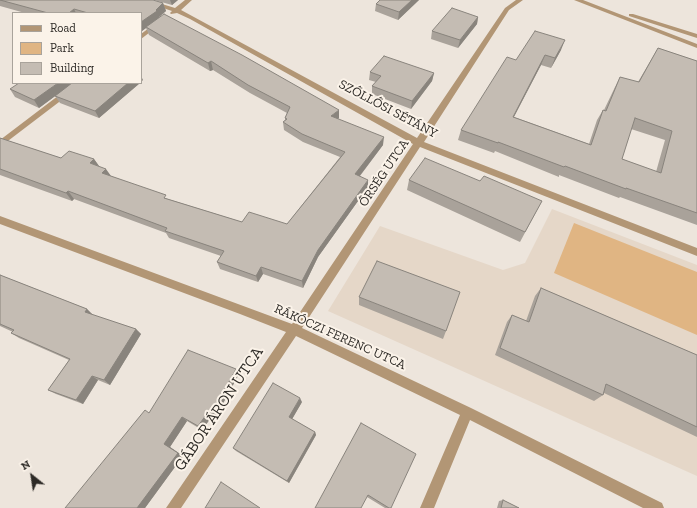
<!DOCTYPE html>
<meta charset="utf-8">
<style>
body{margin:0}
#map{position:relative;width:697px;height:508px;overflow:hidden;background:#ede5dc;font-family:"Zilla Slab",serif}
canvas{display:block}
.legend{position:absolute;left:12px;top:12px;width:130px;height:72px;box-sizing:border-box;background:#fbf3e9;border:1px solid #a9a39b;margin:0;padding:5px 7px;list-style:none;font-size:12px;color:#2d2a26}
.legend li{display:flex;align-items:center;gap:8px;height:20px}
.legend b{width:20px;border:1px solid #a9a39b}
.north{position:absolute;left:12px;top:456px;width:40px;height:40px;-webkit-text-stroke:3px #fbf3e9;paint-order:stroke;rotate:330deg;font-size:11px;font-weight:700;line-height:16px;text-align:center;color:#2d2a26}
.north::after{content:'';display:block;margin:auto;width:14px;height:18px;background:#2d2a26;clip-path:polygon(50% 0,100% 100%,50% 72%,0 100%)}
</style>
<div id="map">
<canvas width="697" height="508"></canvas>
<ul class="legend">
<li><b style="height:5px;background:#b29675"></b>Road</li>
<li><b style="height:11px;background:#e0b583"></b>Park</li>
<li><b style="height:11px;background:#c4bcb3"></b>Building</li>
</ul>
<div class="north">N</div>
</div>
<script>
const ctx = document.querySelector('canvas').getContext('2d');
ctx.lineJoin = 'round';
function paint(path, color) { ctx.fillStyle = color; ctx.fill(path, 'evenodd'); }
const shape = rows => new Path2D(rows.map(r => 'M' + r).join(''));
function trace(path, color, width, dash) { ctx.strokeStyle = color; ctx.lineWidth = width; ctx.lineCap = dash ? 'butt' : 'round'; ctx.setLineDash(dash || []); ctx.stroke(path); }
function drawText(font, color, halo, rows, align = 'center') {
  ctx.font = font + ' "Zilla Slab",serif'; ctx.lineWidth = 4; ctx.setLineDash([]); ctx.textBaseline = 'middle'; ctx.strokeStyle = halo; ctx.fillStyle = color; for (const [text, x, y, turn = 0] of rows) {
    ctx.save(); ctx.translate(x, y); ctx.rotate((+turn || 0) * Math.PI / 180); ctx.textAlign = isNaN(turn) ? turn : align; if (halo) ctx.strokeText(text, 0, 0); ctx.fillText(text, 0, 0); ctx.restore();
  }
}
paint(shape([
 [552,209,697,265,697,476,328,311,380,226,503,270,525,263]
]), '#e5d7c8');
paint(shape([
 [574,223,697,272,697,335,554,273]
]), '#e0b583');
paint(shape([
 [139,0,149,0,175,8,185,0,192,0,181,10,417,138,505,8,516,0,523,0,509,10,424,142,697,248,697,256,420,147,302,328,471,408,662,503,664,508,643,508,470,420,434,508,420,508,460,415,296,336,181,508,166,508,286,332,240,314,0,224,0,216,292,324,413,144,190,19,177,13,171,14,170,13,172,11,139,0],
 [574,0,583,0,697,44,697,48,574,0],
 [629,14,633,14,697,34,697,38,629,16,629,14],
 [157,22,162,23,141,39,141,34,157,22],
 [75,83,84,83,0,147,0,140,75,83]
]), '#b29675');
paint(shape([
 [0,0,163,3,166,11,159,17,339,118,338,119,383,145,360,176,368,187,318,257,303,288,263,274,258,282,220,269,217,262,221,256,169,238,166,233,74,199,72,201,0,175,0,138,61,158,94,159,99,166,111,176,168,199,242,222,287,224,340,157,303,142,284,130,283,122,285,120,285,118,287,113,250,93,213,70,210,71,149,35,146,28,142,31,141,30,141,13,25,13,0,6],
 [154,0,178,0,172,5],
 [419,0,398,20,375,11,376,4],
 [478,17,477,24,458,48,431,39,432,31],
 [658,48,697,61,697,225,620,197,619,198,559,175,559,177,495,151,494,153,458,140,461,130,516,60,561,50,551,68,541,65,514,117,589,144,597,120,603,110,604,110,615,87,620,77,638,82],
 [631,129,665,140,656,172,622,159],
 [370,72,434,73,432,81,411,109,372,94,372,86,376,82,369,80],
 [140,83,99,118,60,103,55,96,39,108,15,97,10,89],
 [409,180,480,181,542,201,520,242,407,190],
 [0,275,87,309,93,315,136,329,141,334,110,385,98,380,83,404,56,394,48,390,69,360,19,338,11,333,13,332,0,326],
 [541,288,697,355,697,437,604,393,603,395,594,401,495,355,507,322,512,315,526,321,535,296],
 [359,297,446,331,443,339,359,305],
 [239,374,214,420,210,419,202,430,187,421,170,447,183,456,145,508,149,413],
 [302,402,292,419,315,432,316,435,289,483,236,451,233,448],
 [361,423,391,508,385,508,367,497],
 [503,500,519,508,497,508,499,501]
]), '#a9a29a');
paint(shape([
 [170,0,178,0,172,5],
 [412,0,419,0,398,20,399,12],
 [163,3,166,11,159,17,159,18,146,27,146,28,142,31,141,27,141,22],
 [74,9,76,13,69,13],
 [478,17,477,24,458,48,460,40],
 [565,40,561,50,551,68,555,58],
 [545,55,541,65,509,126,513,117],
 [211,61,213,70,210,71,208,63],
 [434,73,432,81,411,109,412,101],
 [141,76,143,80,141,82],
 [58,83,73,83,39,108,34,100],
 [128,83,140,83,99,118,95,111],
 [339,110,339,118,331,124,331,116],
 [384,137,383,145,355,182,355,174],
 [94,159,99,166,90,163],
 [106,169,111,176,102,173],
 [368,180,368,187,318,257,303,288,302,281,318,250],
 [68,191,74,199,72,201,66,193],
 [261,267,263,274,258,282,256,276],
 [87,309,93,315,85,312],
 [136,329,141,334,110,385,104,380],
 [236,369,239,374,214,420,210,416],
 [92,376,98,380,83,404,76,400],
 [300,398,302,402,291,421,289,417],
 [206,415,210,419,202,430,198,426],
 [182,417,187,421,170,447,183,456,145,508,137,508,164,444],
 [315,432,316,435,289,483,287,481]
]), '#89847d');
const building = shape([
 [0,0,153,0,163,3,156,10,157,11,141,22,141,13,88,13,74,9,69,13,48,13,0,0],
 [380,0,412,0,399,12,376,4,380,0],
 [452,8,478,17,460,40,432,31,452,8],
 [164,14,242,55,339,110,331,116,384,137,355,174,368,180,318,250,302,281,261,267,256,276,217,262,224,251,165,231,167,228,68,191,66,193,0,169,0,138,61,158,69,151,94,159,90,163,106,169,102,173,166,195,164,198,242,222,249,212,287,224,345,152,302,134,283,122,287,119,285,118,290,107,248,85,211,61,208,63,146,27,164,14],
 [535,31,565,40,555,58,545,55,513,117,591,145,603,110,606,111,620,77,639,82,658,48,697,61,697,213,626,188,626,189,565,166,564,167,498,142,498,143,461,130,507,57,516,60,535,31],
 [635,118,672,131,661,173,622,159,635,118],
 [384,56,434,73,412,101,372,86,381,76,370,72,384,56],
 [19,83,58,83,34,100,10,89,19,83],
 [72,83,128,83,95,111,55,96,72,83],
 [425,158,480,181,484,176,542,201,525,232,409,180,425,158],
 [377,261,460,292,446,331,359,297,377,261],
 [0,275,23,284,87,309,85,312,136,329,104,380,92,376,76,400,48,390,70,359,11,333,14,330,0,324,0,275],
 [541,288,697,355,697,427,606,384,603,395,500,348,512,315,529,322,541,288],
 [188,350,236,369,210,416,206,415,198,426,182,417,164,444,178,453,137,508,65,508,145,410,149,413,188,350],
 [273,383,300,398,289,417,315,432,287,481,233,448,273,383],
 [361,423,416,454,391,508,389,508,368,495,361,508,315,508,361,423],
 [221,482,260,508,205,508,221,482],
 [503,500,519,508,501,508,503,500]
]);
paint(building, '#c4bcb3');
trace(building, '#89847d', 1);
drawText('13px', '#2d2a26', '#fbf3e9', [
 ["SZŐLLŐSI SÉTÁNY",388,109,28],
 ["ŐRSÉG UTCA",384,173,-56],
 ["RÁKÓCZI FERENC UTCA",340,337,24]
]);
drawText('16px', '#2d2a26', '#fbf3e9', [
 ["GÁBOR ÁRON UTCA",219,409,-56]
]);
</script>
